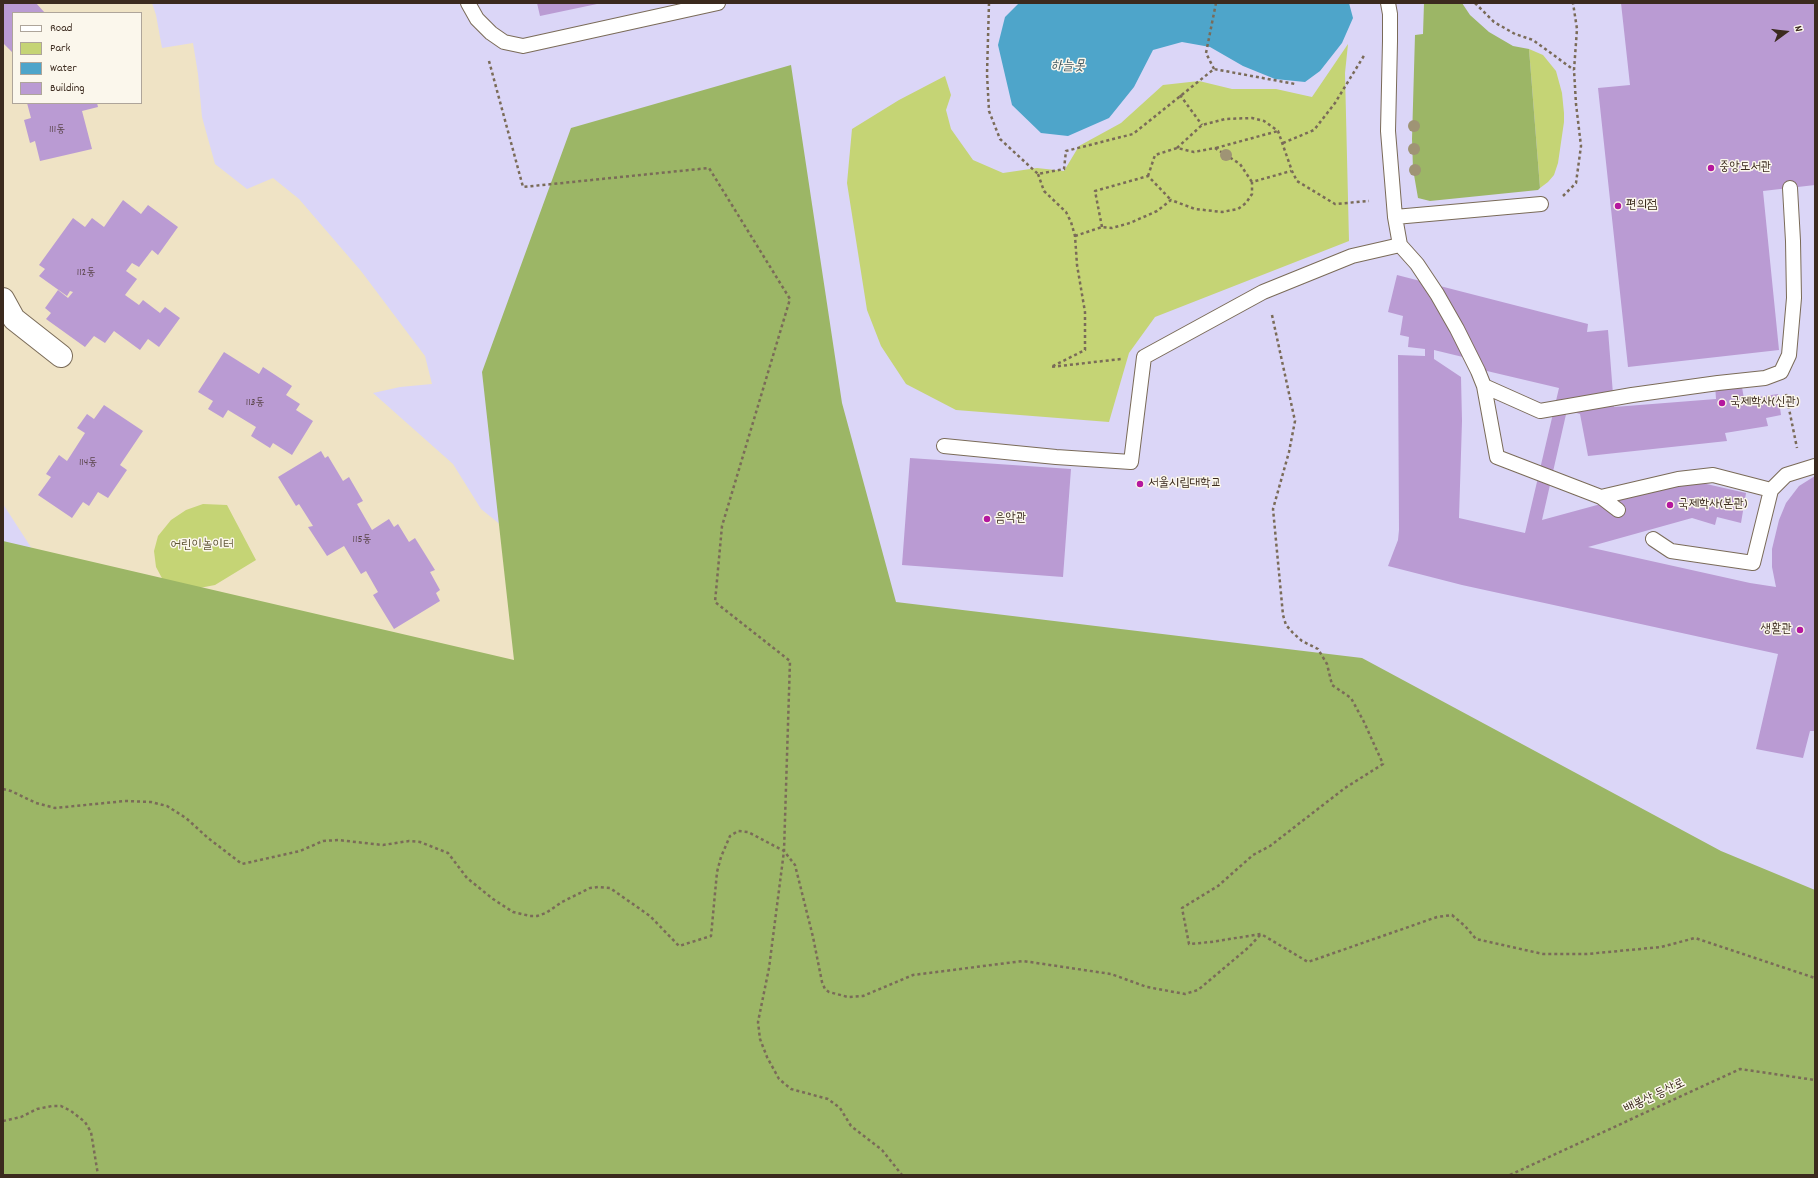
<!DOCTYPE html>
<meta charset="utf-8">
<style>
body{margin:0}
#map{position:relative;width:1818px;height:1178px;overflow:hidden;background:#efe3c5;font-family:Dekko,sans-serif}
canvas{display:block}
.frame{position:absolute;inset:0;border:4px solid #3b2a1e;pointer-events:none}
.legend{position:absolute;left:12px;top:12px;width:130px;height:92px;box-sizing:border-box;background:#fbf7ec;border:1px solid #aea59a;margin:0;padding:5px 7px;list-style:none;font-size:12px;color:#3b2a1e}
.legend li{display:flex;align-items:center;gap:8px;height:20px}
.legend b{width:20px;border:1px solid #aea59a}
.north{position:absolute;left:1766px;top:12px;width:40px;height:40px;-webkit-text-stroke:3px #fbf7ec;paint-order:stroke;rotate:75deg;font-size:11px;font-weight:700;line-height:16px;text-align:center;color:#3b2a1e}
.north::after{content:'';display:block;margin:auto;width:14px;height:18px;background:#3b2a1e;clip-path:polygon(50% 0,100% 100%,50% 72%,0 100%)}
</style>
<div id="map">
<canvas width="1818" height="1178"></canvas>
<div class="frame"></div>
<ul class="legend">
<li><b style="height:5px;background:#fff"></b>Road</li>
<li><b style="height:11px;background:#c5d475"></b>Park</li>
<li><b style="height:11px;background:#4ea5ca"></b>Water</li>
<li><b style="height:11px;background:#ba9bd3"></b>Building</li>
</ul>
<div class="north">N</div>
</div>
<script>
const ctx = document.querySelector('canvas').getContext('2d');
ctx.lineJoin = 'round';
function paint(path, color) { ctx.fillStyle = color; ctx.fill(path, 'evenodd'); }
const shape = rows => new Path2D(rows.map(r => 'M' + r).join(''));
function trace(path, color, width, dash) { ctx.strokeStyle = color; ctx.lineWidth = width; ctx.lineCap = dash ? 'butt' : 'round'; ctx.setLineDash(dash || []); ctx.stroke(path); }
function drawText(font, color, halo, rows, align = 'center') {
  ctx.font = font + ' Dekko,"Poor Story",sans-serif'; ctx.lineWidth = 3; ctx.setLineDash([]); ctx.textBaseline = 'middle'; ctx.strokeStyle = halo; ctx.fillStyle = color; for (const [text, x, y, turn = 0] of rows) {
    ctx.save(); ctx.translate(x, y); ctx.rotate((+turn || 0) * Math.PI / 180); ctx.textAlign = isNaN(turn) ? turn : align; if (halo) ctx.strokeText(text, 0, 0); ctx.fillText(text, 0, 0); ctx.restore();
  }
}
paint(shape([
 [152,3,1815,3,1815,979,3,797,3,504,34,552,528,733,522,542,481,509,453,464,373,393,400,387,432,384,425,356,361,271,299,199,273,178,247,189,215,164,202,117,198,74,193,43,162,48,156,15]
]), '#dbd6f7');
paint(shape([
 [1348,44,1345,73,1349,241,1155,317,1129,353,1109,422,956,410,906,384,881,346,867,310,847,183,852,129,899,100,945,76,951,95,946,110,951,129,973,160,1003,173,1037,168,1064,171,1079,146,1121,123,1163,85,1199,81,1232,89,1276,89,1312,97],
 [1529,49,1543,55,1556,71,1562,93,1564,113,1564,122,1558,163,1554,175,1548,182,1540,188],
 [203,504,227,505,256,560,215,585,189,590,164,582,156,567,154,551,158,536,171,520,186,510]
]), '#c5d475');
paint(shape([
 [1424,3,1462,3,1470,15,1489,32,1513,46,1529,49,1540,188,1538,190,1430,201,1418,198,1413,169,1412,139,1415,35,1423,34],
 [791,65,842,403,896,602,1362,658,1721,851,1815,890,1815,1175,3,1175,3,541,514,660,482,372,571,128]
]), '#9cb666');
paint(shape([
 [1019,3,1094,3,1097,4,1099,3,1349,3,1353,18,1342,43,1320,71,1305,82,1275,79,1243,66,1210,47,1182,42,1153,50,1134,87,1109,118,1068,136,1041,133,1012,105,998,45,1005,17]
]), '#4ea5ca');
paint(shape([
 [3,3,36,3,45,13,13,13,13,53,3,43],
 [537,3,596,3,597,4,540,16],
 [1621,3,1815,3,1815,185,1763,191,1779,350,1628,367,1598,88,1630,85],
 [27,103,97,103,98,107,82,111,92,149,40,161,35,141,30,143,24,120,31,118],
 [123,200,141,214,148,205,178,227,158,255,152,250,139,267,132,263,126,271,137,279,125,295,139,305,143,300,160,313,165,307,180,318,159,347,148,339,140,350,114,331,105,343,94,336,85,347,46,319,51,313,45,308,58,290,68,298,73,292,70,291,67,296,39,276,45,269,39,265,73,218,85,227,92,218,104,227],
 [1397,275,1588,324,1587,332,1608,330,1614,407,1716,399,1715,384,1741,381,1744,399,1778,394,1781,415,1766,418,1768,426,1725,433,1727,441,1588,456,1580,414,1567,410,1542,520,1689,480,1746,493,1741,523,1717,517,1715,525,1692,518,1588,547,1750,583,1776,587,1772,567,1772,549,1779,520,1786,503,1799,486,1815,476,1815,731,1810,731,1803,758,1756,749,1778,654,1462,585,1388,566,1398,540,1399,530,1398,355,1425,356,1425,349,1408,347,1409,337,1400,335,1403,316,1388,312],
 [1434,350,1467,358,1470,367,1559,388,1525,533,1459,518,1462,421,1461,377,1434,359],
 [224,352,259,374,263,367,292,386,286,395,300,404,296,410,313,421,292,455,273,443,270,448,251,436,256,427,228,410,223,418,208,409,213,401,198,392],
 [104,405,143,431,120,465,127,470,108,498,98,492,89,506,83,502,72,518,38,495,51,477,46,474,59,455,67,461,85,433,77,428,87,414,94,419],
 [321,451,325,458,328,456,343,481,349,477,363,501,357,504,372,530,389,519,394,527,398,524,409,542,415,538,435,570,430,572,440,590,436,593,440,601,394,629,373,595,378,592,366,571,361,574,344,546,327,556,308,527,313,526,299,504,296,506,278,477],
 [910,458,1071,469,1063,577,902,565]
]), '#ba9bd3');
const service = shape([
 [468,3,477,19,491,33,504,42,523,46,718,3],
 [1388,3,1390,14,1390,41,1388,131,1395,217,1400,245,1417,264,1437,294,1457,329,1478,371,1484,386,1497,457,1601,497,1618,510],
 [1395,217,1541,204],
 [1484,386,1540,411,1632,395,1718,383,1765,378,1781,372,1789,355,1794,298,1793,241,1790,188],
 [944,446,1056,457,1131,462,1144,357,1263,292,1352,256,1400,245],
 [1771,490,1786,475,1815,466],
 [1601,497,1678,479,1713,475,1771,490,1753,563,1671,551,1653,539]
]);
const minor = shape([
 [3,299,14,319,61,356]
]);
trace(service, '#7a6b58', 16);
trace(minor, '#7a6b58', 24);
trace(shape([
 [989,3,987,74,989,111,1000,139,1038,174,1064,169,1066,151,1133,134,1214,69,1295,84],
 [1475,3,1494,22,1515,34,1533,40,1574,70],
 [489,61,523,187,709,168,790,299,722,526,715,602,790,661,784,851,769,968,758,1022,760,1039,767,1057,779,1079,791,1089,828,1099,840,1108,851,1126,882,1150,902,1175],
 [1214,69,1206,53,1216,3],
 [1180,95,1202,125],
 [1283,143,1314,130,1335,103,1365,54],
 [1177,148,1202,125,1225,119,1252,118,1264,121,1278,131,1292,171,1297,181,1335,204,1369,201],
 [1216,148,1278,131],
 [1038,174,1044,191,1066,212,1071,222,1075,236,1077,265,1085,312,1085,350,1051,367,1121,359],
 [1148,176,1155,155,1177,148,1194,152,1215,148,1240,164,1252,182],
 [1563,196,1576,183,1581,146,1576,104,1574,70,1577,29,1573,3],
 [1102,227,1095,191,1148,176,1171,200],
 [1075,236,1102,227,1112,228,1130,223,1157,211,1171,200,1195,209,1222,212,1238,209,1246,203,1252,194,1252,182,1291,171],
 [1272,315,1295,421,1289,452,1273,509,1283,615,1286,625,1293,633,1302,641,1318,649,1327,664,1332,685,1351,698,1364,722,1383,764,1345,788,1270,846,1253,855,1218,886,1182,908,1189,944,1211,942,1261,934,1308,962,1437,917,1452,915,1465,926,1476,939,1543,954,1587,954,1661,947,1695,938,1815,978],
 [1786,394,1797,448],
 [3,789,11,791,36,803,55,808,125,801,151,802,167,806,186,818,208,838,242,864,300,851,323,841,338,840,383,845,409,841,420,842,448,853,467,878,493,899,513,912,530,916,537,916,546,913,562,902,590,888,598,887,610,888,650,916,679,946,711,936,717,872,721,857,730,836,738,831,748,832,784,851,795,865,813,937,822,982,825,989,829,992,848,997,863,996,913,975,1023,961,1111,974,1147,987,1185,994,1198,990,1249,947,1261,934],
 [3,1121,21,1117,37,1109,52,1106,61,1106,71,1111,85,1122,91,1132,98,1175],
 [1510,1175,1740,1069,1815,1080]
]), '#7a6b58', 2.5, [3, 3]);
trace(service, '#fff', 14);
trace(minor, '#fff', 22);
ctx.fillStyle = '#9f9475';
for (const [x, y] of [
 [1414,126],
 [1414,149],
 [1226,155],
 [1415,170]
]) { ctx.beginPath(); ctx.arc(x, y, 6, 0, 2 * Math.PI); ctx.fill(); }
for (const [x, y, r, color] of [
 [1711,168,4,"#b5179e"],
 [1618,206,4,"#b5179e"],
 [1722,403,4,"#b5179e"],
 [1140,484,4,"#b5179e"],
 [1670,505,4,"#b5179e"],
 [987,519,4,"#b5179e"],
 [1800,630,4,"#b5179e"]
]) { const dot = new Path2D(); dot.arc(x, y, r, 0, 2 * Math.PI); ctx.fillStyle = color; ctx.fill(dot); trace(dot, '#fbf7ec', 1.5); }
drawText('11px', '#5b464b', null, [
 ["111동",57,130],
 ["112동",86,273],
 ["113동",255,403],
 ["114동",88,463],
 ["115동",362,540]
]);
drawText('13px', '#3b2a1e', '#fbf7ec', [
 ["중앙도서관",1719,168],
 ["편의점",1626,206],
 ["국제학사(신관)",1730,403],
 ["서울시립대학교",1148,484],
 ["국제학사(본관)",1678,505],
 ["음악관",995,519],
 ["생활관",1792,630,"right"]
], 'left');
drawText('13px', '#5e5434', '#fbf7ec', [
 ["어린이놀이터",202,546]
]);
drawText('13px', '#3b2a1e', '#fbf7ec', [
 ["배봉산 등산로",1655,1097,-25]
]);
drawText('italic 14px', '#435b63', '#fbf7ec', [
 ["하늘못",1068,67]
]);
</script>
